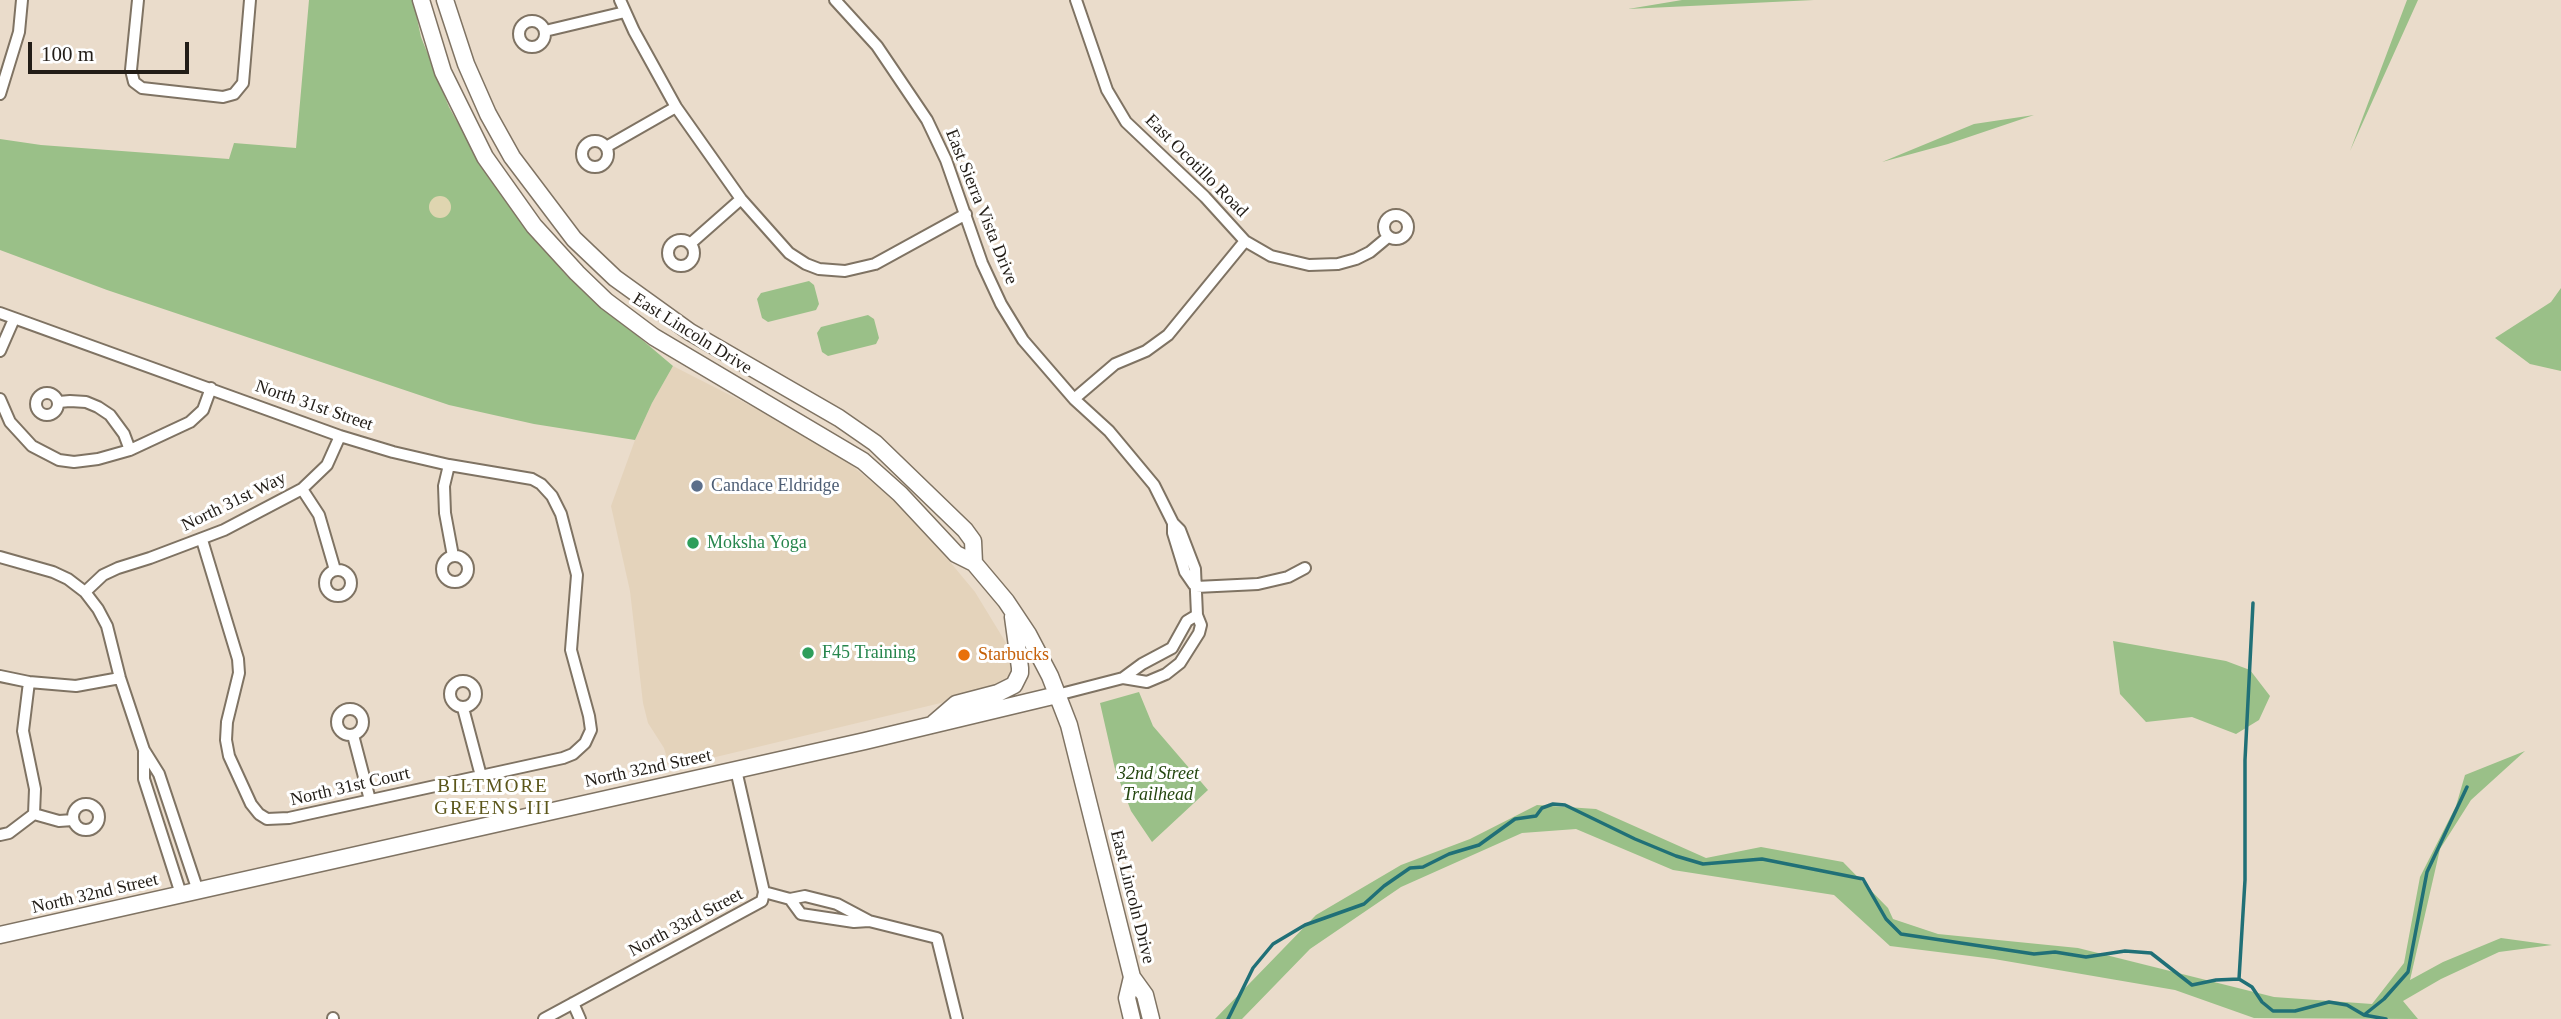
<!DOCTYPE html>
<style>
body{margin:0}
#map{position:relative;width:2561px;height:1019px;overflow:hidden;background:#eadccb;font-family:Georgia,serif}
canvas{display:block}
.scale{position:absolute;left:28px;top:42px;width:161px;height:32px;box-sizing:border-box;border:4px solid #221d17;border-top:0;padding-left:9px;font-size:21px;line-height:24px;white-space:nowrap;color:#221d17;-webkit-text-stroke:5px #fff;paint-order:stroke}
</style>
<div id="map">
<canvas width="2561" height="1019"></canvas>
<div class="scale">100 m</div>
</div>
<script>
const ctx = document.querySelector('canvas').getContext('2d');
ctx.lineJoin = 'round';
function paint(path, color) { ctx.fillStyle = color; ctx.fill(path, 'evenodd'); }
const shape = rows => new Path2D(rows.map(r => 'M' + r).join(''));
function trace(path, color, width, dash) { ctx.strokeStyle = color; ctx.lineWidth = width; ctx.lineCap = dash ? 'butt' : 'round'; ctx.setLineDash(dash || []); ctx.stroke(path); }
function drawText(font, color, halo, rows, align = 'center') {
  ctx.font = font + ' Georgia,serif'; ctx.lineWidth = 6; ctx.setLineDash([]); ctx.textBaseline = 'middle'; ctx.strokeStyle = halo; ctx.fillStyle = color; for (const [text, x, y, turn = 0] of rows) {
    ctx.save(); ctx.translate(x, y); ctx.rotate((+turn || 0) * Math.PI / 180); ctx.textAlign = isNaN(turn) ? turn : align; if (halo) ctx.strokeText(text, 0, 0); ctx.fillText(text, 0, 0); ctx.restore();
  }
}
paint(shape([
 [673,366,806,434,845,460,889,496,921,527,975,592,1014,656,1015,671,999,689,670,768,664,748,648,723,643,703,630,591,611,506,635,440,652,403]
]), '#e4d3bb');
paint(shape([
 [309,0,413,0,421,37,449,107,488,177,529,232,567,276,673,366,652,403,635,440,534,424,449,405,107,290,0,250,0,139,41,145,229,159,234,143,296,148],
 [1682,0,1814,0,1628,9],
 [2407,0,2418,0,2350,151],
 [2034,115,1948,144,1882,162,1974,124],
 [809,281,814,285,819,304,816,310,768,322,762,318,757,299,761,293],
 [2561,288,2561,371,2530,364,2495,338,2551,302],
 [868,315,874,319,879,338,876,344,828,356,822,352,817,333,821,327],
 [2113,641,2226,661,2250,670,2270,696,2259,720,2236,734,2192,717,2146,722,2120,694],
 [1139,692,1153,726,1208,790,1152,842,1131,811,1115,769,1100,703],
 [2525,751,2471,800,2440,849,2410,980,2443,962,2501,938,2552,945,2499,952,2441,979,2403,1001,2418,1019,2254,1018,2175,990,1994,959,1890,946,1834,895,1673,870,1576,829,1522,833,1401,887,1310,949,1242,1019,1215,1019,1316,915,1401,865,1470,839,1537,805,1596,809,1706,858,1761,847,1843,862,1888,908,1893,919,1938,934,2078,948,2274,997,2372,1004,2404,963,2420,877,2456,806,2465,775]
]), '#9ac088');
paint(shape([
 '429 207a11 11 0 1 1 22 0a11 11 0 1 1-22 0Z'
]), '#dfd5b0');
trace(shape([
 [2239,979,2245,880,2245,760,2253,603],
 [2364,1015,2386,1019],
 [1228,1019,1253,968,1273,944,1305,925,1364,904,1384,886,1410,868,1423,867,1449,854,1479,845,1515,819,1536,816,1542,808,1553,804,1565,805,1635,839,1676,856,1703,864,1762,859,1863,879,1886,919,1901,934,2034,954,2055,952,2086,957,2125,951,2151,953,2192,985,2216,980,2239,979,2252,987,2262,1002,2273,1011,2295,1011,2329,1002,2347,1005,2364,1015,2384,999,2408,972,2427,872,2467,787]
]), '#207077', 3.5);
const minor = shape([
 [138,0,131,70,134,82,142,88,223,97,234,94,243,83,250,0],
 [620,0,634,31,676,107,741,199,789,253,806,264,819,269,845,271,875,264,966,214],
 [835,0,877,46,927,120,946,160,982,263,1001,304,1023,340,1074,399,1109,431,1154,485,1173,523,1180,530,1195,569,1197,615,1201,625,1199,633,1180,663,1166,674,1147,682,1123,678],
 [1076,0,1107,90,1126,122,1205,197,1245,241,1271,256,1309,265,1338,264,1356,259,1370,252,1388,237],
 '519 34a13 13 0 1 1 26 0a13 13 0 1 1-26 0Z',
 [545,31,625,12],
 [0,94,19,32,22,0],
 '582 154a13 13 0 1 1 26 0a13 13 0 1 1-26 0Z',
 [606,147,676,107],
 '1384 227a12 12 0 1 1 24 0a12 12 0 1 1-24 0Z',
 '668 253a13 13 0 1 1 26 0a13 13 0 1 1-26 0Z',
 [690,244,741,199],
 [0,313,340,436,393,452,449,465,532,479,541,484,552,496,561,514,577,575,571,650,589,716,591,730,585,743,573,754,563,758,289,818,267,819,259,814,251,804,229,756,226,740,227,722,239,673,238,659,202,540],
 [0,351,14,319],
 '36 404a11 11 0 1 1 22 0a11 11 0 1 1-22 0Z',
 [0,399,10,422,32,446,59,460,74,462,98,459,130,450,190,422,203,410,211,388],
 [1074,399,1115,364,1146,351,1168,335,1245,241],
 [59,402,70,401,86,402,98,407,110,415,124,434,130,450],
 [449,465,444,486,445,513,453,556],
 [302,489,319,515,335,570],
 [1173,523,1173,533,1185,572,1194,585],
 '442 569a13 13 0 1 1 26 0a13 13 0 1 1-26 0Z',
 [0,557,53,572,68,579,85,592,98,609,107,626,120,678,144,750,159,774,198,891],
 '325 583a13 13 0 1 1 26 0a13 13 0 1 1-26 0Z',
 [1196,587,1258,584,1288,577,1305,568],
 [85,592,103,575,118,568,150,558,224,530,302,489,327,465,340,436],
 [0,676,29,682,76,686,120,678],
 '450 694a13 13 0 1 1 26 0a13 13 0 1 1-26 0Z',
 [29,682,23,731,35,789,34,814],
 [1057,695,1123,678,1142,664,1172,648,1187,621,1197,615],
 [463,708,481,776],
 '337 722a13 13 0 1 1 26 0a13 13 0 1 1-26 0Z',
 [353,735,370,800],
 [144,752,144,779,181,894],
 '73 817a13 13 0 1 1 26 0a13 13 0 1 1-26 0Z',
 [34,814,59,821,73,820],
 [0,835,9,833,34,814],
 [764,892,790,899,805,896,837,904,869,921],
 [790,899,801,914,854,922,869,921,937,938,957,1019],
 [573,1003,580,1019],
 [333,1018,333,1019],
 [544,1019,762,901,764,892,736,770]
]);
const secondary = shape([
 [421,0,443,72,485,157,534,226,577,273,606,301,654,337,863,461,900,494,956,554,974,563,1006,601,1028,634,1050,676,1069,725,1132,977,1145,995,1151,1019],
 [445,0,466,64,488,114,512,157,574,239,615,278,690,332,839,418,875,443,965,530,973,541,974,563],
 [934,723,956,704,998,693,1014,685,1020,673,1020,668,1013,617],
 [0,935,865,741,1057,695],
 [1132,977,1127,998,1132,1019]
]);
trace(minor, '#7f7363', 14);
trace(secondary, '#7f7363', 19);
trace(minor, '#fff', 10);
trace(secondary, '#fff', 16);
for (const [x, y, r, color] of [
 [697,486,7,"#5c6f8a"],
 [693,543,7,"#2e9e5b"],
 [808,653,7,"#2e9e5b"],
 [964,655,7,"#e8710a"]
]) { const dot = new Path2D(); dot.arc(x, y, r, 0, 2 * Math.PI); ctx.fillStyle = color; ctx.fill(dot); trace(dot, '#fff', 2.5); }
drawText('18px', '#221d17', '#fff', [
 ["East Ocotillo Road",1196,166,45],
 ["East Sierra Vista Drive",981,207,68],
 ["East Lincoln Drive",692,334,32],
 ["North 31st Street",314,406,19],
 ["North 31st Way",234,502,-26],
 ["North 32nd Street",648,769,-12],
 ["North 31st Court",350,787,-13],
 ["North 32nd Street",95,894,-13],
 ["East Lincoln Drive",1132,897,76],
 ["North 33rd Street",686,923,-28]
]);
drawText('18px', '#4e5e75', '#fff', [
 ["Candace Eldridge",711,486]
], 'left');
drawText('18px', '#27864d', '#fff', [
 ["Moksha Yoga",707,543],
 ["F45 Training",822,653]
], 'left');
drawText('18px', '#c56008', '#fff', [
 ["Starbucks",978,655]
], 'left');
drawText('italic 18px', '#24460f', '#fff', [
 ["32nd Street",1158,774],
 ["Trailhead",1158,795]
]);
ctx.letterSpacing = '2px';
drawText('19px', '#5b561a', '#fff', [
 ["BILTMORE",493,787],
 ["GREENS III",493,809]
]);
ctx.letterSpacing = '0px';
</script>
